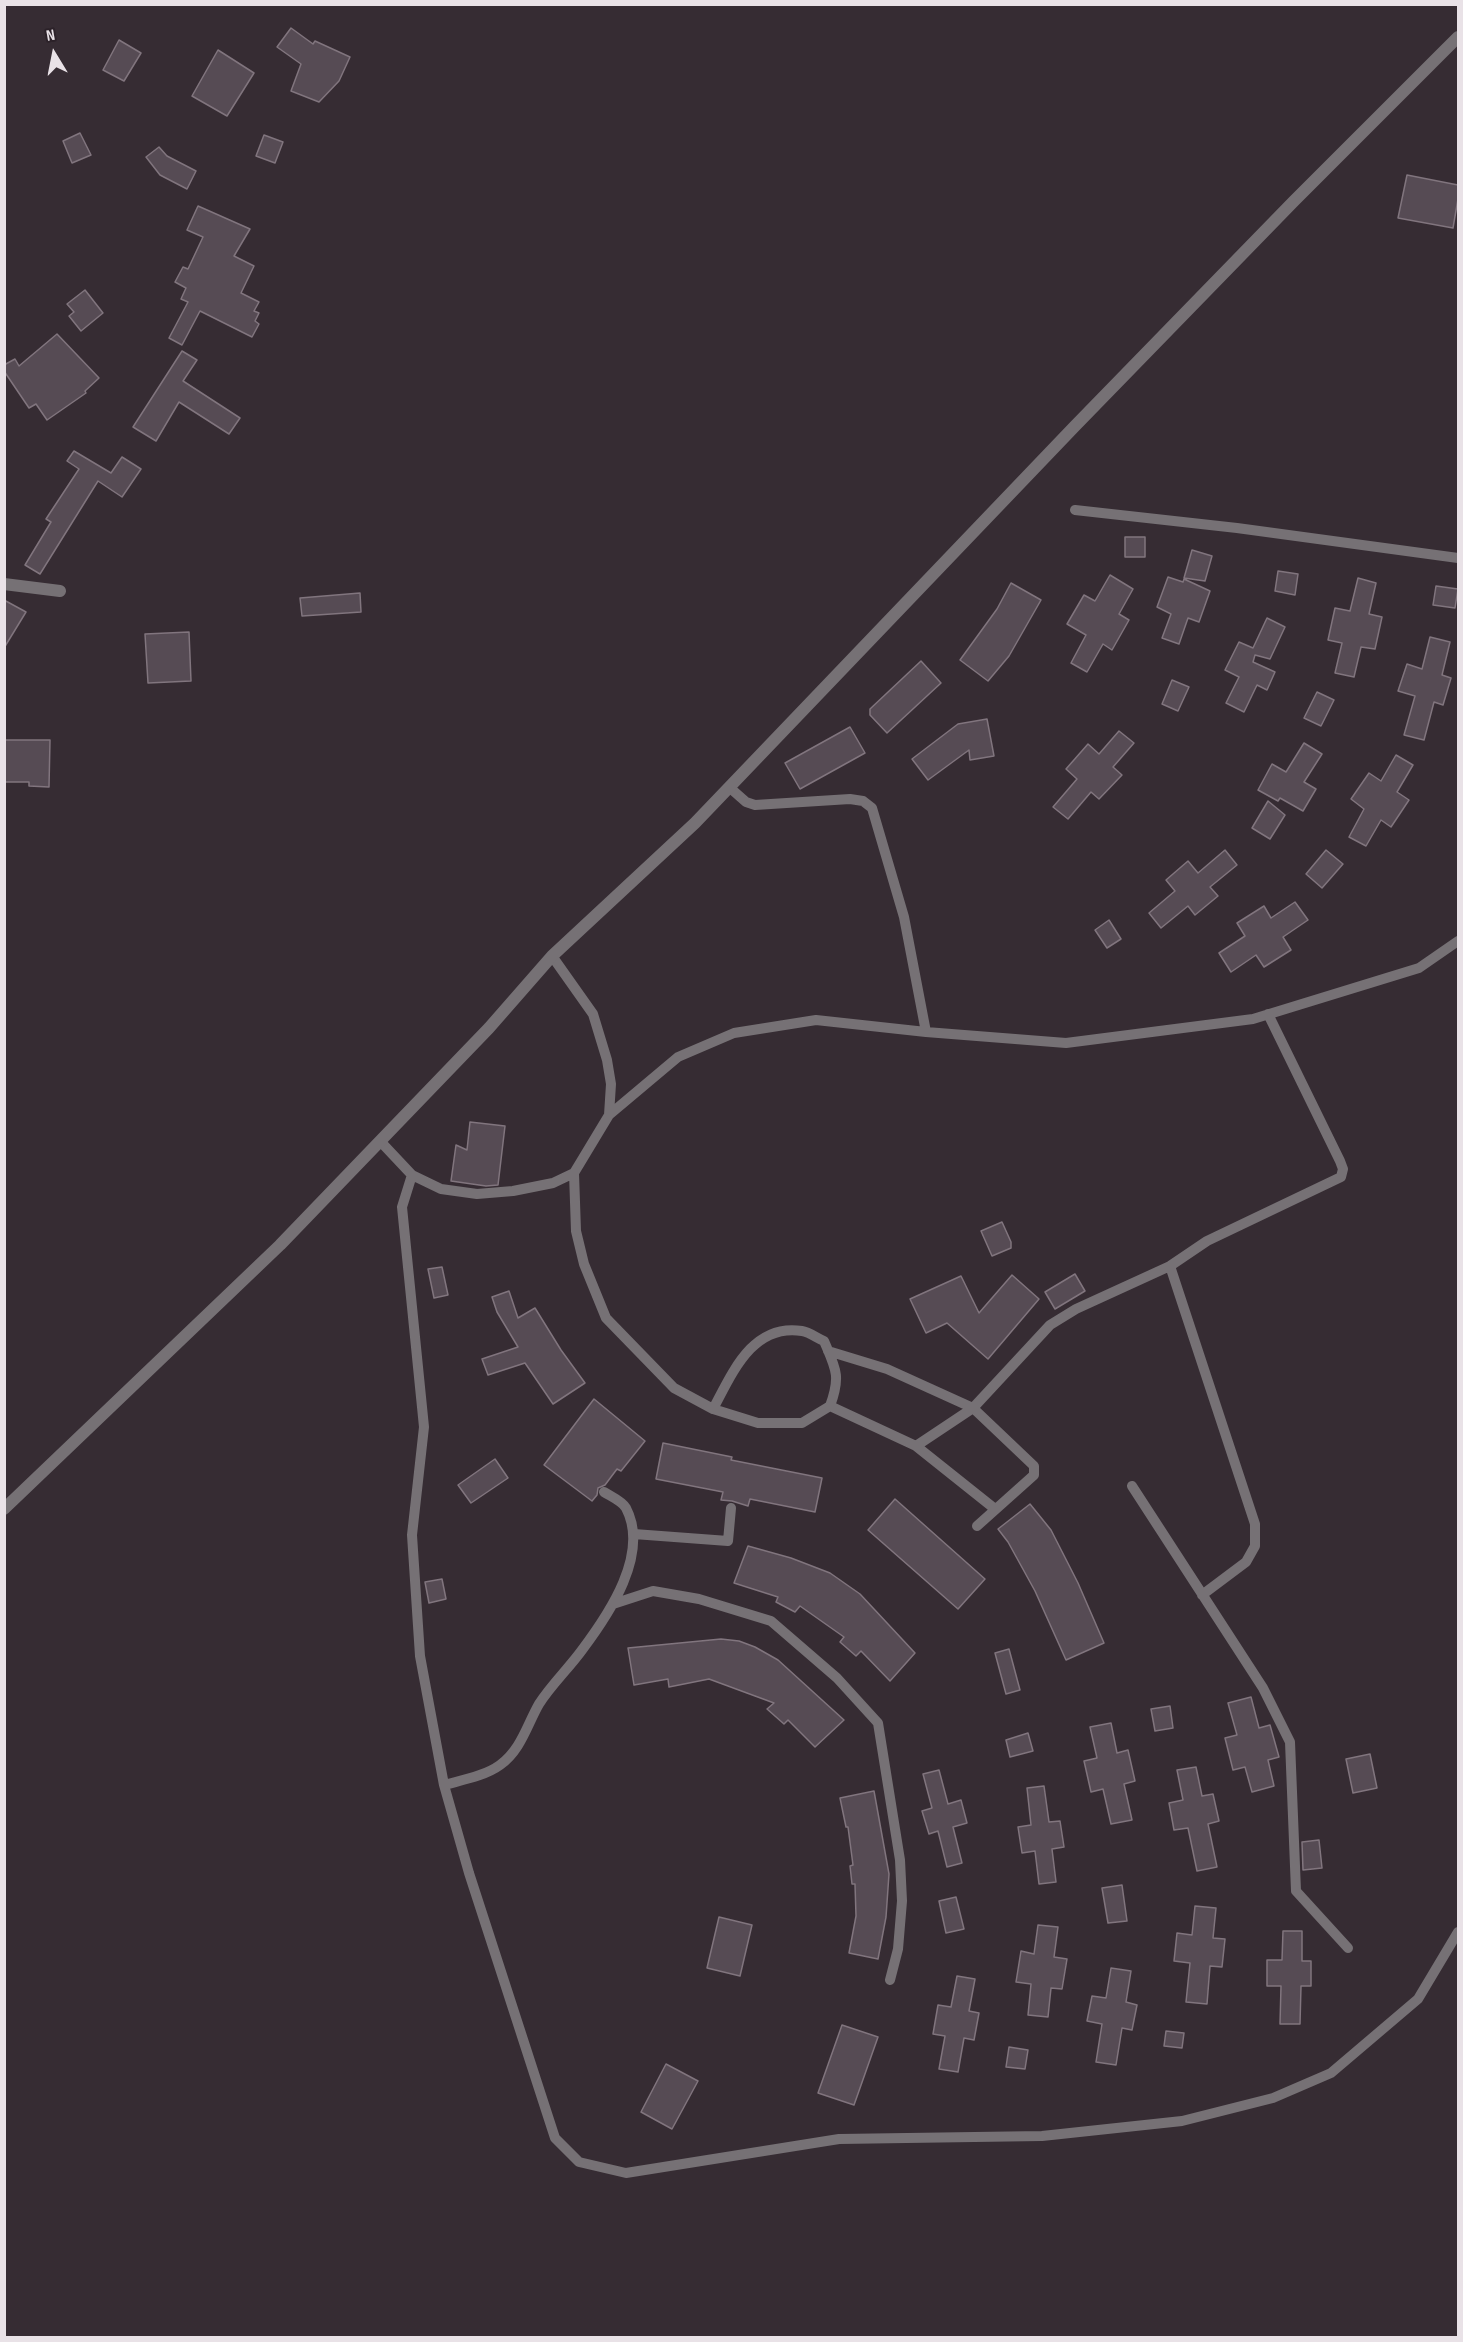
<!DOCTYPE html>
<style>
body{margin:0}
#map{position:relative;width:1463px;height:2342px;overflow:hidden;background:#362c33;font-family:"Sofia Sans Condensed",sans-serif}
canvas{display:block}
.frame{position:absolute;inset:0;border:6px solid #e9e2e7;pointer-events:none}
.north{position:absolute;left:24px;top:24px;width:60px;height:60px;-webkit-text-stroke:4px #2c2229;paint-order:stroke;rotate:350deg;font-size:16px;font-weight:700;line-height:24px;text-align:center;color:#e9e2e7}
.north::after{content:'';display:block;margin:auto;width:21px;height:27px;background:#e9e2e7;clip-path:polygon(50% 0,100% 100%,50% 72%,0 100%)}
</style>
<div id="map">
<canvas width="1463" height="2342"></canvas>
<div class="frame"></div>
<div class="north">N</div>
</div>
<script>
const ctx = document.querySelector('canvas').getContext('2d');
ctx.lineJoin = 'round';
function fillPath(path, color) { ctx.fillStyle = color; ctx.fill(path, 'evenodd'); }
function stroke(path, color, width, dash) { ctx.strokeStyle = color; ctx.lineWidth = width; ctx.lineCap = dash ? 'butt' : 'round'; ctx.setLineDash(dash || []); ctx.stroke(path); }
const building = new Path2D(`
 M 291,28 L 313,44 L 315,41 L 350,57 L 339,81 L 319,102 L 291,91 L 301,64 L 277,47 Z
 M 119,40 L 141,53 L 124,81 L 103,70 Z
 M 218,50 L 254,73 L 227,116 L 192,96 Z
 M 80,133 L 91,155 L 72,163 L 63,141 Z
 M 264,135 L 283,142 L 275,163 L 256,156 Z
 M 159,147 L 167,156 L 196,171 L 187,189 L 160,175 L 146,157 Z
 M 1407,175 L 1458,185 L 1458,199 L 1453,228 L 1398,218 Z
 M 198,206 L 250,229 L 234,256 L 254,266 L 241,293 L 259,302 L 254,311 L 259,313 L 255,321 L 259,324 L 252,337 L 200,311 L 182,345 L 169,338 L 188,302 L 181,299 L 186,288 L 175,282 L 183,267 L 188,269 L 203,237 L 187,230 Z
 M 85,290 L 103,313 L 81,331 L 69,316 L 74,312 L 67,304 Z
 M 57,334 L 99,378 L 85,391 L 86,393 L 47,420 L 36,404 L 29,408 L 4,371 L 4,365 L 15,359 L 19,366 Z
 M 182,351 L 197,360 L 183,381 L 240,418 L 229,434 L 179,402 L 156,441 L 133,427 Z
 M 74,451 L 111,473 L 122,457 L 141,469 L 122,497 L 98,481 L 40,574 L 25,565 L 51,522 L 46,519 L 79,469 L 67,461 Z
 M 1125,537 L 1145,537 L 1145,557 L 1125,557 Z
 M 1192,550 L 1212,556 L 1205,581 L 1184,578 Z
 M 1278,571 L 1298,574 L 1295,595 L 1275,591 Z
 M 1110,575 L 1133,589 L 1119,614 L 1129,620 L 1112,650 L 1103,644 L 1087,672 L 1071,663 L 1086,635 L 1067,624 L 1084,595 L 1095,601 Z
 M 1168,577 L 1183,582 L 1184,579 L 1210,591 L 1199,622 L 1188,618 L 1179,644 L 1162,638 L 1171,614 L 1157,607 Z
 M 1358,578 L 1376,583 L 1369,614 L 1382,617 L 1375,649 L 1361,647 L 1354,677 L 1335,673 L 1342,643 L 1328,640 L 1335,608 L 1350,611 Z
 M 1011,583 L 1041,600 L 1009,656 L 988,681 L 960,660 L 997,609 Z
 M 1436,586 L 1458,589 L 1455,608 L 1433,605 Z
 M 360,593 L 361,612 L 302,616 L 300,598 Z
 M 4,600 L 26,612 L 4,648 Z
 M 1267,618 L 1285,627 L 1270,659 L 1255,655 L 1253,662 L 1275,672 L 1267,690 L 1257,685 L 1244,712 L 1226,703 L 1239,677 L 1225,670 L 1239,642 L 1253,648 Z
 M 189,632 L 191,681 L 148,683 L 145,634 Z
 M 1430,637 L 1450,642 L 1442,675 L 1451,678 L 1443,705 L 1434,702 L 1424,740 L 1404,735 L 1415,696 L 1398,691 L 1407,664 L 1422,669 Z
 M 921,661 L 941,683 L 887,733 L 870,715 L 870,709 Z
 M 1172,680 L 1189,687 L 1178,711 L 1162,704 Z
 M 1317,692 L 1334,700 L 1321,726 L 1304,718 Z
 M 987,719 L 994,756 L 970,760 L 969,750 L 928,780 L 912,759 L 958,724 Z
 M 850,727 L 865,753 L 800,789 L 785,763 Z
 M 1119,731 L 1134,743 L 1113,767 L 1122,775 L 1099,799 L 1091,792 L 1068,819 L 1053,807 L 1077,779 L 1066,769 L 1088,744 L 1099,754 Z
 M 4,740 L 50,740 L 49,787 L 29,786 L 29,782 L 4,782 Z
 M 1304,743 L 1322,754 L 1304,782 L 1316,789 L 1303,811 L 1280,798 L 1278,801 L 1258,790 L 1272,764 L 1286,772 Z
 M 1396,755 L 1413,765 L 1397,792 L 1409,800 L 1391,827 L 1381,820 L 1366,846 L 1349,837 L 1364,809 L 1351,799 L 1369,773 L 1381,781 Z
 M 1268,801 L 1285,815 L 1270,839 L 1252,828 Z
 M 1225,850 L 1237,865 L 1210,887 L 1218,896 L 1195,915 L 1188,906 L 1161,928 L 1149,913 L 1175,891 L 1166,880 L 1188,861 L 1198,873 Z
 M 1326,850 L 1343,864 L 1322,888 L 1306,874 Z
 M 1295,902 L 1308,920 L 1283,937 L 1291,950 L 1264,967 L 1256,955 L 1231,972 L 1219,953 L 1245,936 L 1237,923 L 1264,906 L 1271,918 Z
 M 1109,920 L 1121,939 L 1107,948 L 1095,930 Z
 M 470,1122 L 505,1126 L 498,1185 L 486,1186 L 451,1181 L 456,1145 L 467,1150 Z
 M 1002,1222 L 1011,1242 L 1011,1248 L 992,1256 L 981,1231 Z
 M 442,1267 L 448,1295 L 434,1298 L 428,1269 Z
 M 1075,1274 L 1085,1291 L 1055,1309 L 1045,1292 Z
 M 1012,1275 L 1039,1299 L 988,1359 L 947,1323 L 926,1333 L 910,1299 L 961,1276 L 979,1313 Z
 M 509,1291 L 518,1318 L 535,1308 L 561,1350 L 585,1383 L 553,1404 L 525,1363 L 488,1375 L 482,1359 L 518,1347 L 497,1312 L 492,1297 Z
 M 594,1399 L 645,1441 L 621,1471 L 617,1469 L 605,1485 L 598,1488 L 597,1495 L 592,1501 L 544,1465 Z
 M 663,1443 L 732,1457 L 731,1460 L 822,1478 L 815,1512 L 750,1499 L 748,1506 L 732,1501 L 721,1500 L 723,1492 L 656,1479 Z
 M 495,1459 L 508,1478 L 471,1503 L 458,1485 Z
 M 895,1499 L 985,1579 L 958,1609 L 868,1530 Z
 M 1030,1504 L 1051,1530 L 1078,1583 L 1104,1643 L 1066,1660 L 1035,1591 L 1008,1542 L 998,1529 Z
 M 748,1546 L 791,1558 L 830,1573 L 860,1594 L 915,1653 L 890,1681 L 861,1651 L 856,1656 L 840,1642 L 844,1637 L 800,1606 L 795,1612 L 776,1602 L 778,1597 L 734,1583 Z
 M 442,1579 L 446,1599 L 429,1603 L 425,1582 Z
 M 721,1639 L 739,1641 L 755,1647 L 778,1660 L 844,1720 L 815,1747 L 788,1720 L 784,1724 L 767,1709 L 774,1703 L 709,1679 L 669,1687 L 668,1679 L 634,1685 L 628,1648 Z
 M 1009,1649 L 1020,1690 L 1006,1694 L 995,1653 Z
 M 1251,1697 L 1259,1728 L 1270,1725 L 1279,1757 L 1268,1760 L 1274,1786 L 1252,1792 L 1245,1767 L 1233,1770 L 1225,1738 L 1237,1735 L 1228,1703 Z
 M 1170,1706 L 1173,1728 L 1155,1731 L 1151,1709 Z
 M 1111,1723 L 1117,1753 L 1128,1750 L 1135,1781 L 1124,1784 L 1132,1820 L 1111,1824 L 1103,1789 L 1091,1792 L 1084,1761 L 1097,1758 L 1090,1727 Z
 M 1028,1733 L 1033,1751 L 1010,1757 L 1006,1740 Z
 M 1370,1754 L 1377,1788 L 1353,1793 L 1346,1759 Z
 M 1196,1767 L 1202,1796 L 1213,1794 L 1219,1821 L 1208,1824 L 1217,1867 L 1197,1871 L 1188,1828 L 1174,1830 L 1169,1803 L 1183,1800 L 1177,1770 Z
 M 939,1770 L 948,1804 L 961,1800 L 967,1823 L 953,1827 L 962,1863 L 947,1867 L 938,1831 L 929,1834 L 922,1811 L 932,1808 L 923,1774 Z
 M 1044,1786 L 1049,1822 L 1060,1821 L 1064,1847 L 1052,1849 L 1056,1882 L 1039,1884 L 1035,1851 L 1022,1853 L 1018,1827 L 1031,1825 L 1027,1788 Z
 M 874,1791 L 889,1874 L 886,1917 L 878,1959 L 849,1953 L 856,1916 L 855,1884 L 852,1884 L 850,1866 L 853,1865 L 848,1827 L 846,1827 L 840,1798 Z
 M 1319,1840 L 1322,1868 L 1303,1870 L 1302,1842 Z
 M 1122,1885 L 1127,1921 L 1108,1923 L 1102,1888 Z
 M 956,1897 L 964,1929 L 946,1933 L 939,1901 Z
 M 1195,1906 L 1216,1908 L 1213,1938 L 1225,1939 L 1222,1967 L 1210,1966 L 1207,2004 L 1186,2002 L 1190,1963 L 1174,1961 L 1177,1933 L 1192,1935 Z
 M 719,1917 L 752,1925 L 740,1976 L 707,1968 Z
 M 1038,1925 L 1058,1927 L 1054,1957 L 1067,1959 L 1062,1989 L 1051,1988 L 1048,2017 L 1028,2015 L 1031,1984 L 1016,1982 L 1021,1951 L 1034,1954 Z
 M 1283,1931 L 1302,1931 L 1302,1961 L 1311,1961 L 1311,1986 L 1301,1986 L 1300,2024 L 1280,2024 L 1281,1986 L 1267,1986 L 1267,1960 L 1282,1960 Z
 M 1111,1968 L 1131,1971 L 1126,2002 L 1137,2005 L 1132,2030 L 1122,2028 L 1116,2065 L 1096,2062 L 1102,2024 L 1087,2021 L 1092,1996 L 1106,1998 Z
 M 957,1976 L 975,1979 L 969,2011 L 979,2013 L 974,2040 L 964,2038 L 958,2072 L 939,2069 L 945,2036 L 933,2034 L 938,2005 L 951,2007 Z
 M 842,2025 L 878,2037 L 854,2105 L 818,2093 Z
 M 1166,2031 L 1184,2033 L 1182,2048 L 1164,2046 Z
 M 1009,2047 L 1028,2050 L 1025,2069 L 1006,2067 Z
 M 666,2064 L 698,2081 L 672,2129 L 641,2112 Z`);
fillPath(building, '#564b54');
stroke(building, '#81757e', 1.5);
stroke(new Path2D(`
 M 1075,510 L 1237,528 L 1458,558
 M 729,787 L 746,802 L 755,805 L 850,799 L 863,801 L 872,808 L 904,917 L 926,1032
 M 609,1115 L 678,1057 L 734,1033 L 816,1020 L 926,1032 L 1066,1043 L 1253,1019 L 1419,968 L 1458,941
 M 380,1141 L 412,1175 L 441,1189 L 477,1194 L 513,1191 L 553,1183 L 574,1173 L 609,1115 L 611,1084 L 607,1060 L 593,1014 L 552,956
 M 574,1173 L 576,1231 L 584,1264 L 606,1318 L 674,1388 L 713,1409 L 758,1423 L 802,1423 L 830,1406 C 841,1376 836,1369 824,1341 C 817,1338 809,1332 802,1331 C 752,1323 732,1374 713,1409
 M 412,1175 L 402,1207 L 424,1427 L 412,1535 L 420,1656 L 444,1785 C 462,1780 485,1776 500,1765 C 521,1750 527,1725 539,1704 C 551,1685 569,1668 582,1650 C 609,1614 650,1554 626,1508 C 622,1501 610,1496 604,1492
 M 1170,1266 L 1255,1524 L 1255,1546 L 1246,1562 L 1202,1595
 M 828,1351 L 887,1369 L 973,1408 L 1034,1466 L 1034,1475 L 977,1526
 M 830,1406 L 916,1446 L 995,1509
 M 916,1446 L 973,1408 L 1050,1325 L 1076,1309 L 1170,1266 L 1207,1241 L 1341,1177 L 1343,1169 L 1340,1161 L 1268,1014
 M 1132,1486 L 1263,1688 L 1290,1742 L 1296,1891 L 1348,1948
 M 634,1534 L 728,1541 L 731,1508
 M 613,1604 L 653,1591 L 699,1599 L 771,1621 L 837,1678 L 878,1723 L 900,1860 L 902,1901 L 898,1949 L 890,1980
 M 444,1785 L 469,1873 L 555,2138 L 579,2162 L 626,2173 L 839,2139 L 1042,2136 L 1182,2121 L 1273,2098 L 1331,2073 L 1418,1999 L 1458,1932`), '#767175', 10);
stroke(new Path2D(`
 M 4,584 L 60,591
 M 4,1509 L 280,1245 L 489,1028 L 552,956 L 695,823 L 1074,427 L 1294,201 L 1458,37`), '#767175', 12);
</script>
